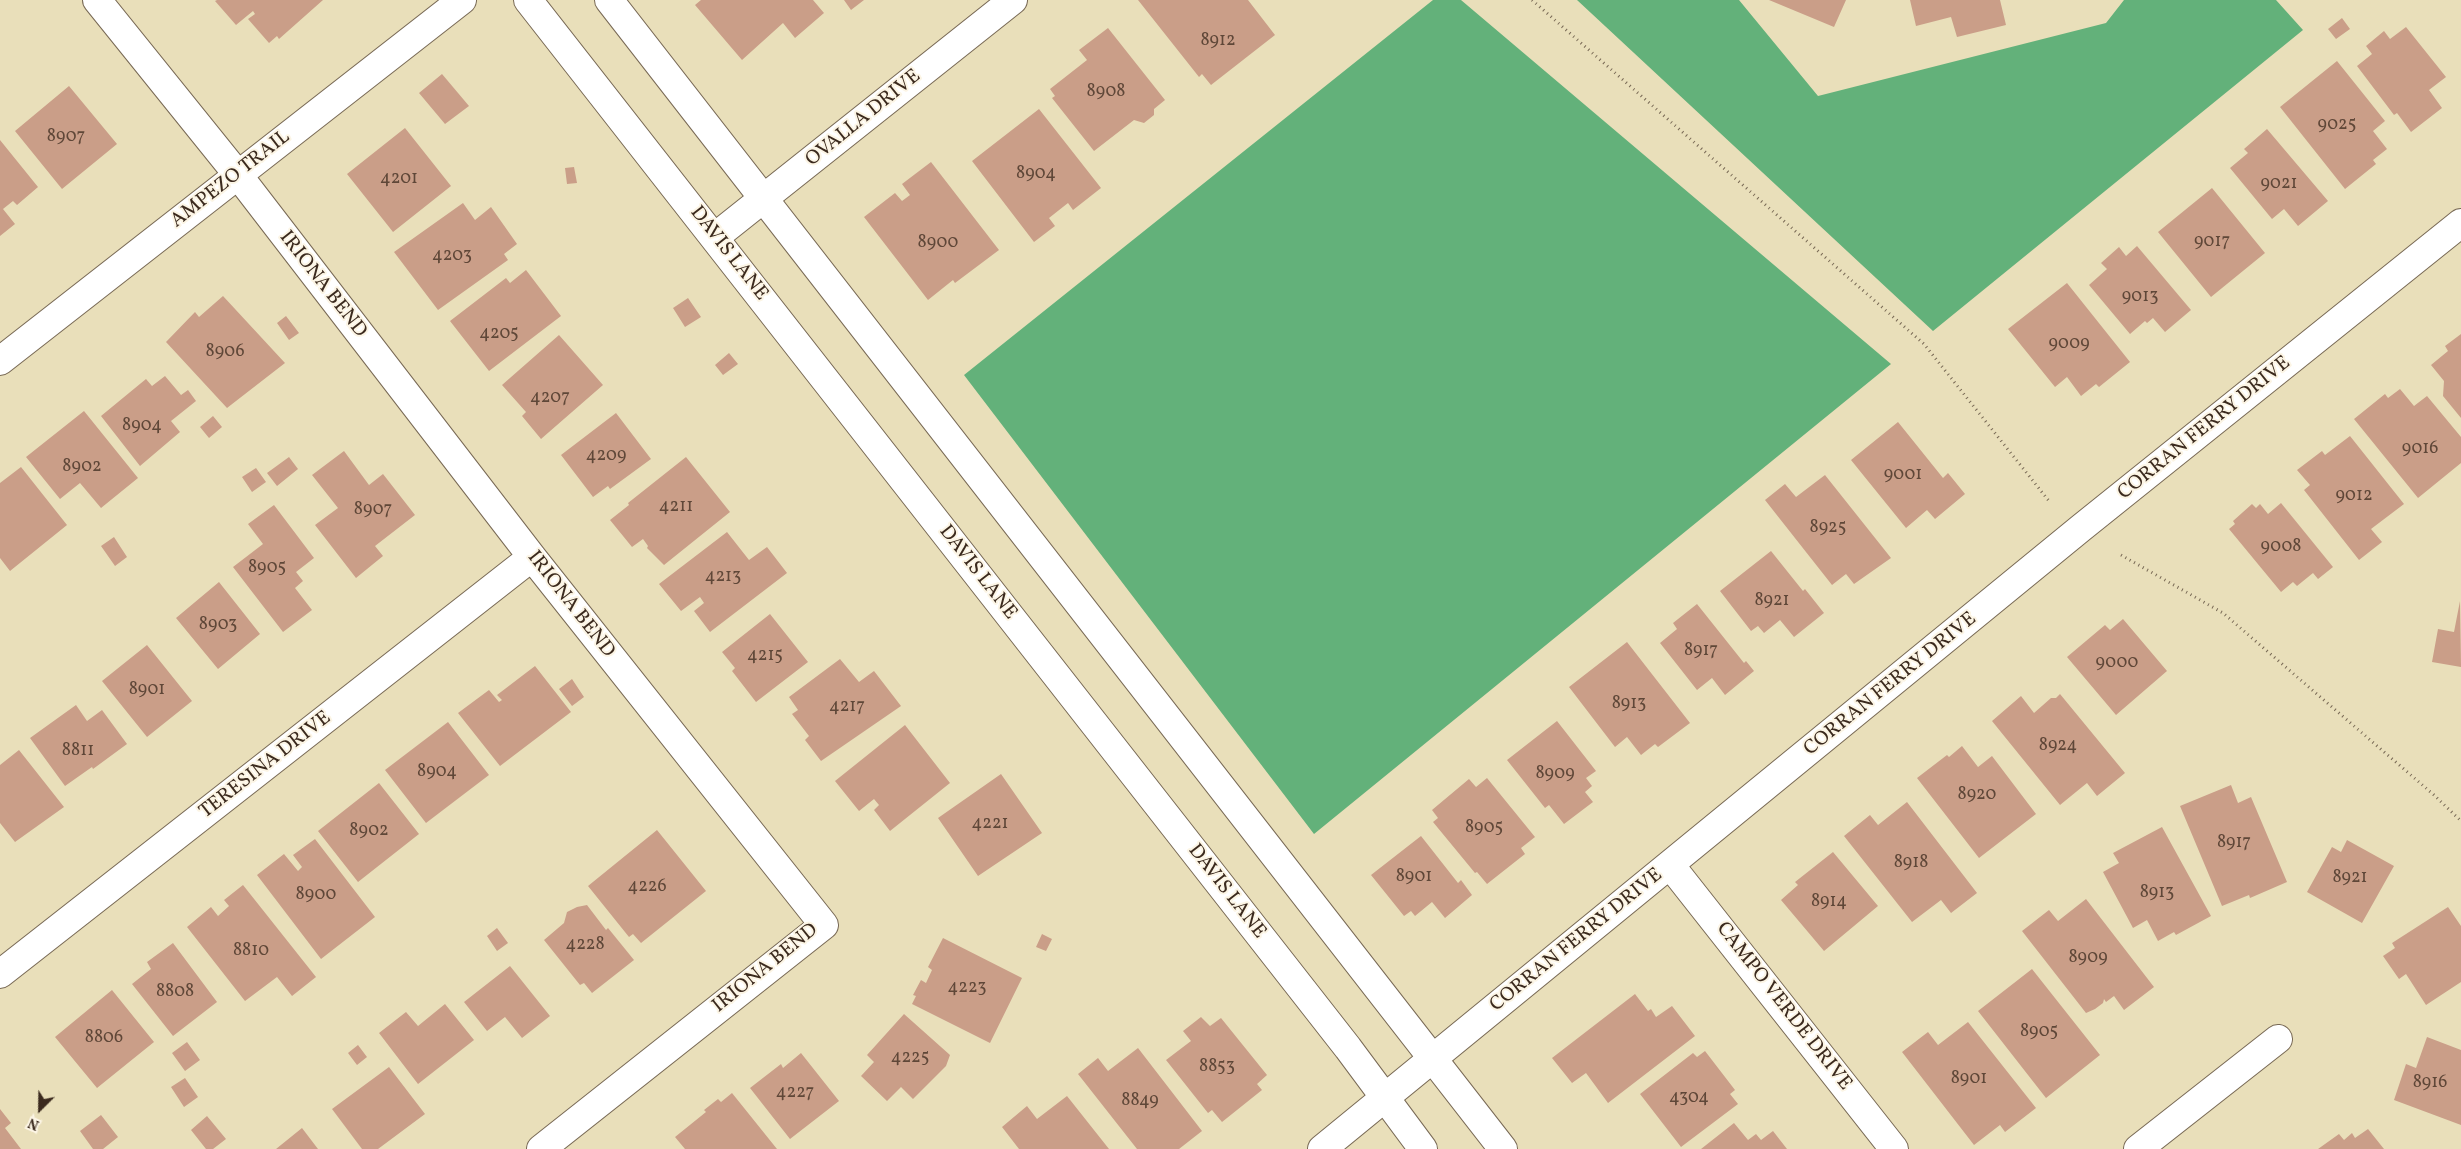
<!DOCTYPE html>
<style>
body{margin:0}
#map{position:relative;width:2461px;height:1149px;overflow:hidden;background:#e9dfba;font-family:Vollkorn,serif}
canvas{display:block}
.north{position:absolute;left:15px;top:1084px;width:50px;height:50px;-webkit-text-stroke:4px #fcf5e5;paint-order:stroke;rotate:203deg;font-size:14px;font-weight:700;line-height:20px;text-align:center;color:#3b2a1e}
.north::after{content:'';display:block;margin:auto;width:18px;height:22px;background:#3b2a1e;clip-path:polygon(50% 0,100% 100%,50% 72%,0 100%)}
</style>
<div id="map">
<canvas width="2461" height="1149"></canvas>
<div class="north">N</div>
</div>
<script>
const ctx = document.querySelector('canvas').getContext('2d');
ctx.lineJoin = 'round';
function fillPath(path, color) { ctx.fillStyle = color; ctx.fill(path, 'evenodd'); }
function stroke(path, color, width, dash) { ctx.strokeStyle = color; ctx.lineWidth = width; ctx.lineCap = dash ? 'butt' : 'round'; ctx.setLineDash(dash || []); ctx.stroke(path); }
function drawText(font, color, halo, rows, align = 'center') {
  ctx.font = font + ' Vollkorn,serif'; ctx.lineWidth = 4; ctx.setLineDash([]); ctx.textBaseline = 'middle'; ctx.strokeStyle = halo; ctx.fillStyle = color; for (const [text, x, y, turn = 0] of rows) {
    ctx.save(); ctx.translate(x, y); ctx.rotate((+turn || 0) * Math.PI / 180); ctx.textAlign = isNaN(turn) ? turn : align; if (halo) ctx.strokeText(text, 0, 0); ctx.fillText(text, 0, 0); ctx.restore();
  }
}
fillPath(new Path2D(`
 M 1433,0 L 1461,0 L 1891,364 L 1314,834 L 964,375 Z
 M 1577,0 L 1739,0 L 1818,96 L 2106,23 L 2124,0 L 2276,0 L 2303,30 L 1933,331 Z`), '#63b17a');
fillPath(new Path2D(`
 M 217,0 L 323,0 L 279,39 L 277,36 L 269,43 L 248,19 L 255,14 L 253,11 L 236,25 L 215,1 Z
 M 701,0 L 813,0 L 824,13 L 795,38 L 783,23 L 742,60 L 695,5 Z
 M 844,0 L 864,0 L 851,10 Z
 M 1138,0 L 1248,0 L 1275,35 L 1211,85 L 1202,74 L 1199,77 Z
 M 1769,0 L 1846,0 L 1834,27 Z
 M 1910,0 L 2000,0 L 2006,25 L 1957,37 L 1951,17 L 1916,26 Z
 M 2342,18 L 2350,29 L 2336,39 L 2328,29 Z
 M 2406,27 L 2446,77 L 2429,90 L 2442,108 L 2411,132 L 2397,113 L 2394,115 L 2357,66 L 2372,54 L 2366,46 L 2384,31 L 2390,39 Z
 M 1108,28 L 1165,100 L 1154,109 L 1154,115 L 1144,123 L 1134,120 L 1094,151 L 1052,98 L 1055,96 L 1050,89 L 1087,60 L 1079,50 Z
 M 2337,61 L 2385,121 L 2373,131 L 2387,149 L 2373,160 L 2376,164 L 2345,189 L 2280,107 Z
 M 442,74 L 469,106 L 445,124 L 419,93 Z
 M 69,86 L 117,144 L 62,189 L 15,131 Z
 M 1039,109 L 1101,188 L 1073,210 L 1068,203 L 1049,218 L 1055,226 L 1034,242 L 972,161 Z
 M 405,128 L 451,186 L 393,232 L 347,174 Z
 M 2267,129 L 2328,201 L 2298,226 L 2284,209 L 2272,219 L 2230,168 L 2248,153 L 2244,149 Z
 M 0,140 L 38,187 L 17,205 L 13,201 L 3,209 L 15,224 L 0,236 Z
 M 931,162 L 999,250 L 955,283 L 953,280 L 928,300 L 864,217 L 895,193 L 902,201 L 910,195 L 902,184 Z
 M 574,167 L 577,183 L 567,184 L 565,168 Z
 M 2212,188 L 2265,253 L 2211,297 L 2158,232 Z
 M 463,203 L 475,220 L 491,207 L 517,244 L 504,254 L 508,260 L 438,310 L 394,252 Z
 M 2137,246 L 2191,310 L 2165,332 L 2153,318 L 2147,323 L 2145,321 L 2130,334 L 2089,285 L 2107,269 L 2101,263 L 2119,247 L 2126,256 Z
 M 526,270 L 561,316 L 489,371 L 450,321 L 506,278 L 510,283 Z
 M 2067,283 L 2130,362 L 2099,387 L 2096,384 L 2081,396 L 2067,377 L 2055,387 L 2008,329 Z
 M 223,296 L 285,363 L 227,408 L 166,342 L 195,312 L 199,317 Z
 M 688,298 L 701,317 L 685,327 L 673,308 Z
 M 286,316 L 299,333 L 289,340 L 277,323 Z
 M 2461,334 L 2461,418 L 2443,396 L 2444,381 L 2431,365 L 2448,351 L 2445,346 Z
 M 559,335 L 603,385 L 541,439 L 522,416 L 526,412 L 502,385 Z
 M 729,353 L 738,364 L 723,375 L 715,365 Z
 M 165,376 L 181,395 L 188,390 L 196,401 L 171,421 L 180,432 L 140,466 L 101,416 L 146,379 L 152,386 Z
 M 2400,389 L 2414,406 L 2427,396 L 2461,437 L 2461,463 L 2418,498 L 2354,419 L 2385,394 L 2388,398 Z
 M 84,411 L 138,478 L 101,508 L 80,483 L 60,499 L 26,457 Z
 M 616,413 L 651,459 L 610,489 L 608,486 L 593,497 L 561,455 Z
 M 213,416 L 222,427 L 209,438 L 200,427 Z
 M 1898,422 L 1943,478 L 1948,473 L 1965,494 L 1935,519 L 1927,510 L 1906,528 L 1851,460 Z
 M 2350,436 L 2404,504 L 2371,529 L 2382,542 L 2359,560 L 2304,490 L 2310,485 L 2297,470 L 2322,451 L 2325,455 Z
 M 344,451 L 369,485 L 383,474 L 415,515 L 375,546 L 383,556 L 356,578 L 315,525 L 338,508 L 312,475 Z
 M 289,457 L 298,469 L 277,486 L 267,473 Z
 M 686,457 L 730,512 L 664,565 L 647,548 L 648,546 L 643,539 L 632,547 L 610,520 L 629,505 L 628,503 Z
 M 21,467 L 67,525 L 10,571 L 0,558 L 0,483 Z
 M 256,468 L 266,482 L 252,492 L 242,477 Z
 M 1825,475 L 1891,558 L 1854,584 L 1846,574 L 1832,585 L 1765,500 L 1785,484 L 1796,497 Z
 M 2281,503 L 2333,567 L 2318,579 L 2313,573 L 2297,586 L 2293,582 L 2281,592 L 2229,529 L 2235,524 L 2233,521 L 2252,504 L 2256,508 L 2260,504 L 2268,514 Z
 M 274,505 L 314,558 L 296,572 L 303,581 L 295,588 L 312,610 L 283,632 L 233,567 L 263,544 L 248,524 Z
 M 727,532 L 749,560 L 767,547 L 787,573 L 710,632 L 694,611 L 704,603 L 700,597 L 681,611 L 659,584 Z
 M 114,537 L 127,557 L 115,566 L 101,546 Z
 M 1771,551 L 1803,591 L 1805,589 L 1824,613 L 1794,637 L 1780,620 L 1764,633 L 1758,626 L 1751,631 L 1720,591 Z
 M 219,582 L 260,634 L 218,669 L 176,618 Z
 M 2460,601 L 2461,667 L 2432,662 L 2438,629 L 2454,632 Z
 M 1697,604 L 1744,663 L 1746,661 L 1754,671 L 1725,695 L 1712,678 L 1697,690 L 1660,643 L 1677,629 L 1673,623 Z
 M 770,614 L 808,662 L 756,702 L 732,671 L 735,668 L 722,652 Z
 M 2123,619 L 2167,671 L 2116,715 L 2067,657 L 2105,625 L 2110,630 Z
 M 1627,642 L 1690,723 L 1658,747 L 1655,744 L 1641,755 L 1627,737 L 1615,747 L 1569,687 Z
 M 147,645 L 192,701 L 147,737 L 102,681 Z
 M 840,659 L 859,682 L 874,671 L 901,706 L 821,761 L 805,740 L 809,736 L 792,714 L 798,710 L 789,697 Z
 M 535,666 L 571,712 L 500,766 L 458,713 L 489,690 L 499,702 L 502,700 L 497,695 Z
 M 572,679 L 584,697 L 572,706 L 559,689 Z
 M 2060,694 L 2125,773 L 2097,796 L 2087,783 L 2060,805 L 1992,721 L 2021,696 L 2034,713 L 2051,698 L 2056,698 Z
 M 76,705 L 87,721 L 102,710 L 127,744 L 93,769 L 92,767 L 65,786 L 30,738 Z
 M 1557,721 L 1596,771 L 1586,778 L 1592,786 L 1585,792 L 1593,802 L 1564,824 L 1549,805 L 1545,808 L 1507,760 Z
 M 448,722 L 489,775 L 426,823 L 385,770 Z
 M 905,725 L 950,783 L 890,831 L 874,810 L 879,805 L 874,799 L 859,811 L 835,781 Z
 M 1962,746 L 1978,767 L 1992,756 L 2036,814 L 1979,858 L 1917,778 L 1947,755 L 1949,757 Z
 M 19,750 L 64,807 L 15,842 L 0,823 L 0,765 Z
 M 1001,774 L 1042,833 L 978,876 L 938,818 Z
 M 1487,778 L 1535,837 L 1521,848 L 1525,854 L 1487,884 L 1477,872 L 1475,873 L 1433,822 L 1438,818 L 1432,810 L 1469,779 L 1476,787 Z
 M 379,783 L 419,834 L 358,882 L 318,831 Z
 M 2231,785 L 2238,803 L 2251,797 L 2287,882 L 2250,898 L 2249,895 L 2222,906 L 2180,806 Z
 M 1907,802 L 1977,893 L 1951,913 L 1941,900 L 1912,922 L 1844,836 L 1870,815 L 1878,825 Z
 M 2162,827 L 2211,916 L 2176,935 L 2174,932 L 2158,941 L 2147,920 L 2133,928 L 2103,872 L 2119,863 L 2113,853 Z
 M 657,830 L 706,891 L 641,943 L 633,934 L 629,937 L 588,886 Z
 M 1421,836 L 1458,883 L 1461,880 L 1472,895 L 1445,918 L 1432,902 L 1415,916 L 1411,911 L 1404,916 L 1371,875 Z
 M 315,839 L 375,917 L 321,959 L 257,875 L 284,854 L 298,871 L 302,867 L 293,855 Z
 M 2347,840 L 2394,866 L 2362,923 L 2307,892 L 2332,847 L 2341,852 Z
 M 1833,852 L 1878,906 L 1824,951 L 1781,900 L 1798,885 L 1795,882 Z
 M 243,885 L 316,977 L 292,996 L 277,977 L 245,1001 L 187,927 L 211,907 L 218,916 L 229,906 L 224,900 Z
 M 2086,899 L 2154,987 L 2124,1010 L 2114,996 L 2106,1002 L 2104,999 L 2103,1003 L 2095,1009 L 2086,1013 L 2022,931 L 2049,910 L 2058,921 Z
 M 587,905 L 606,930 L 608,928 L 634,960 L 592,993 L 584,983 L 580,985 L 544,940 L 564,923 L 567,912 L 577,907 Z
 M 2448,907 L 2461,926 L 2461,982 L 2426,1005 L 2406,974 L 2399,979 L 2383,956 L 2395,948 L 2392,943 Z
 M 497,928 L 508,943 L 497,951 L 487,936 Z
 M 1042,934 L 1052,939 L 1046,951 L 1036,947 Z
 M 943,938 L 1022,978 L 990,1043 L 912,1004 L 916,996 L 913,995 L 921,980 L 926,983 L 932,970 L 928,967 Z
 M 173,943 L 217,1002 L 173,1036 L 132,984 L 151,969 L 147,962 Z
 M 510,966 L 550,1016 L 522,1038 L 505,1017 L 487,1031 L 464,1002 Z
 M 2032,969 L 2100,1055 L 2046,1098 L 1978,1011 Z
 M 112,990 L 154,1042 L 97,1088 L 55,1037 Z
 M 1635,994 L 1648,1011 L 1651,1009 L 1656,1017 L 1672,1006 L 1695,1036 L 1608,1103 L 1586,1073 L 1572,1083 L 1552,1058 Z
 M 445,1004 L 474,1040 L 418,1084 L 379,1033 L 406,1012 L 418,1026 Z
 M 904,1014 L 950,1055 L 946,1066 L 913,1099 L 901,1087 L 887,1101 L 861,1076 L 874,1062 L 867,1055 Z
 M 1201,1017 L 1210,1026 L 1221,1018 L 1267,1075 L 1257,1084 L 1262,1090 L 1222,1122 L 1212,1110 L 1208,1113 L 1166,1060 L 1191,1041 L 1183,1031 Z
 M 1968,1022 L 2036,1108 L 2005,1132 L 2000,1125 L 1974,1145 L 1902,1052 L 1928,1032 L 1938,1045 Z
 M 2427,1037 L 2461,1050 L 2461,1125 L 2394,1100 L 2406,1064 L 2416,1068 Z
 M 187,1042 L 200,1060 L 185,1071 L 172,1053 Z
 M 358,1045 L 367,1057 L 357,1065 L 348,1053 Z
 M 1138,1048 L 1202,1131 L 1179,1149 L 1137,1149 L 1078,1074 L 1098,1058 L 1108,1071 Z
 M 1705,1051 L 1735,1090 L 1730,1094 L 1738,1104 L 1681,1147 L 1640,1094 L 1693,1053 L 1697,1057 Z
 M 801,1053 L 839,1101 L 790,1139 L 750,1088 L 781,1064 L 783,1068 Z
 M 389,1067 L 425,1114 L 378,1149 L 362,1149 L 332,1109 Z
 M 185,1078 L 198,1097 L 184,1107 L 171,1087 Z
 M 732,1093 L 777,1149 L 685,1149 L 675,1137 L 706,1112 L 704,1110 L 718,1099 L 721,1102 Z
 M 1067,1096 L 1109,1149 L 1019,1149 L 1002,1127 L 1027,1106 L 1037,1119 Z
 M 0,1109 L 11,1123 L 5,1128 L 21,1149 L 0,1149 Z
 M 101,1115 L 118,1137 L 103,1149 L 93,1149 L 80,1131 Z
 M 207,1116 L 226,1139 L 213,1149 L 206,1149 L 191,1130 Z
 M 1734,1123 L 1748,1140 L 1756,1134 L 1761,1140 L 1773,1131 L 1787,1149 L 1701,1149 Z
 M 302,1128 L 318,1149 L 276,1149 Z
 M 2368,1129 L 2384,1149 L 2318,1149 L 2339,1134 L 2344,1140 L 2352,1133 L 2355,1138 Z`), '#ca9e88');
const street = new Path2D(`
 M 97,0 L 238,175 L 532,557 L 824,925 L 541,1149
 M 715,237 L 1013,0
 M 0,361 L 462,0
 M 1671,866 L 1894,1149
 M 0,974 L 532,557
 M 1322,1149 L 2081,528 L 2461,223
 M 2138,1149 L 2278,1039`);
const secondary = new Path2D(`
 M 528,0 L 1348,1048 L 1423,1149
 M 609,0 L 1503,1149`);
stroke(street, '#786955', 30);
stroke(secondary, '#786955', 30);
stroke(new Path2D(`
 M 1532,0 L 1924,344 L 2049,501
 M 2121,555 L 2223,613 L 2434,795 L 2461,821`), '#786955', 3, [1, 4]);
stroke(street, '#fff', 28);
stroke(secondary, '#fff', 28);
drawText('18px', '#5f4738', null, [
 ["8912",1218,42],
 ["8908",1106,93],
 ["9025",2337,126],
 ["8907",66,138],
 ["8904",1036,175],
 ["4201",399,180],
 ["9021",2279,185],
 ["9017",2212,243],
 ["8900",938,244],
 ["4203",452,257],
 ["9013",2140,298],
 ["4205",499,335],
 ["9009",2069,345],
 ["8906",225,353],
 ["4207",550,399],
 ["8904",142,427],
 ["9016",2420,450],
 ["4209",606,457],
 ["8902",82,468],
 ["9001",1903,476],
 ["9012",2354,497],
 ["4211",676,508],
 ["8907",373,511],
 ["8925",1828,529],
 ["9008",2281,548],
 ["8905",267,569],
 ["4213",723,578],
 ["8921",1772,602],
 ["8903",218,626],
 ["8917",1701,652],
 ["4215",765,657],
 ["9000",2117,664],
 ["8901",147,691],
 ["8913",1629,705],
 ["4217",847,708],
 ["8924",2058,747],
 ["8811",78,752],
 ["8904",437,773],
 ["8909",1555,775],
 ["8920",1977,796],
 ["4221",990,825],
 ["8905",1484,829],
 ["8902",369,832],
 ["8917",2234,844],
 ["8918",1911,864],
 ["8901",1414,878],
 ["8921",2350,879],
 ["4226",647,888],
 ["8913",2157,894],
 ["8900",316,896],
 ["8914",1829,903],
 ["4228",585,946],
 ["8810",251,952],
 ["8909",2088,959],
 ["4223",967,989],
 ["8808",175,993],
 ["8905",2039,1033],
 ["8806",104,1039],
 ["4225",910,1059],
 ["8853",1217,1068],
 ["8901",1969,1080],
 ["8916",2430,1084],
 ["4227",795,1094],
 ["4304",1689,1099],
 ["8849",1140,1102]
]);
drawText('20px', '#3b2a1e', '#fcf5e5', [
 ["OVALLA DRIVE",864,119,-39],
 ["AMPEZO TRAIL",231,180,-38],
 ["DAVIS LANE",728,254,52],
 ["IRIONA BEND",322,285,52],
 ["CORRAN FERRY DRIVE",2205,429,-39],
 ["DAVIS LANE",977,573,52],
 ["IRIONA BEND",570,605,52],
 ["CORRAN FERRY DRIVE",1891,685,-39],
 ["TERESINA DRIVE",266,766,-38],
 ["DAVIS LANE",1226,892,52],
 ["CORRAN FERRY DRIVE",1577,941,-39],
 ["IRIONA BEND",766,969,-39],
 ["CAMPO VERDE DRIVE",1783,1007,52]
]);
</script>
